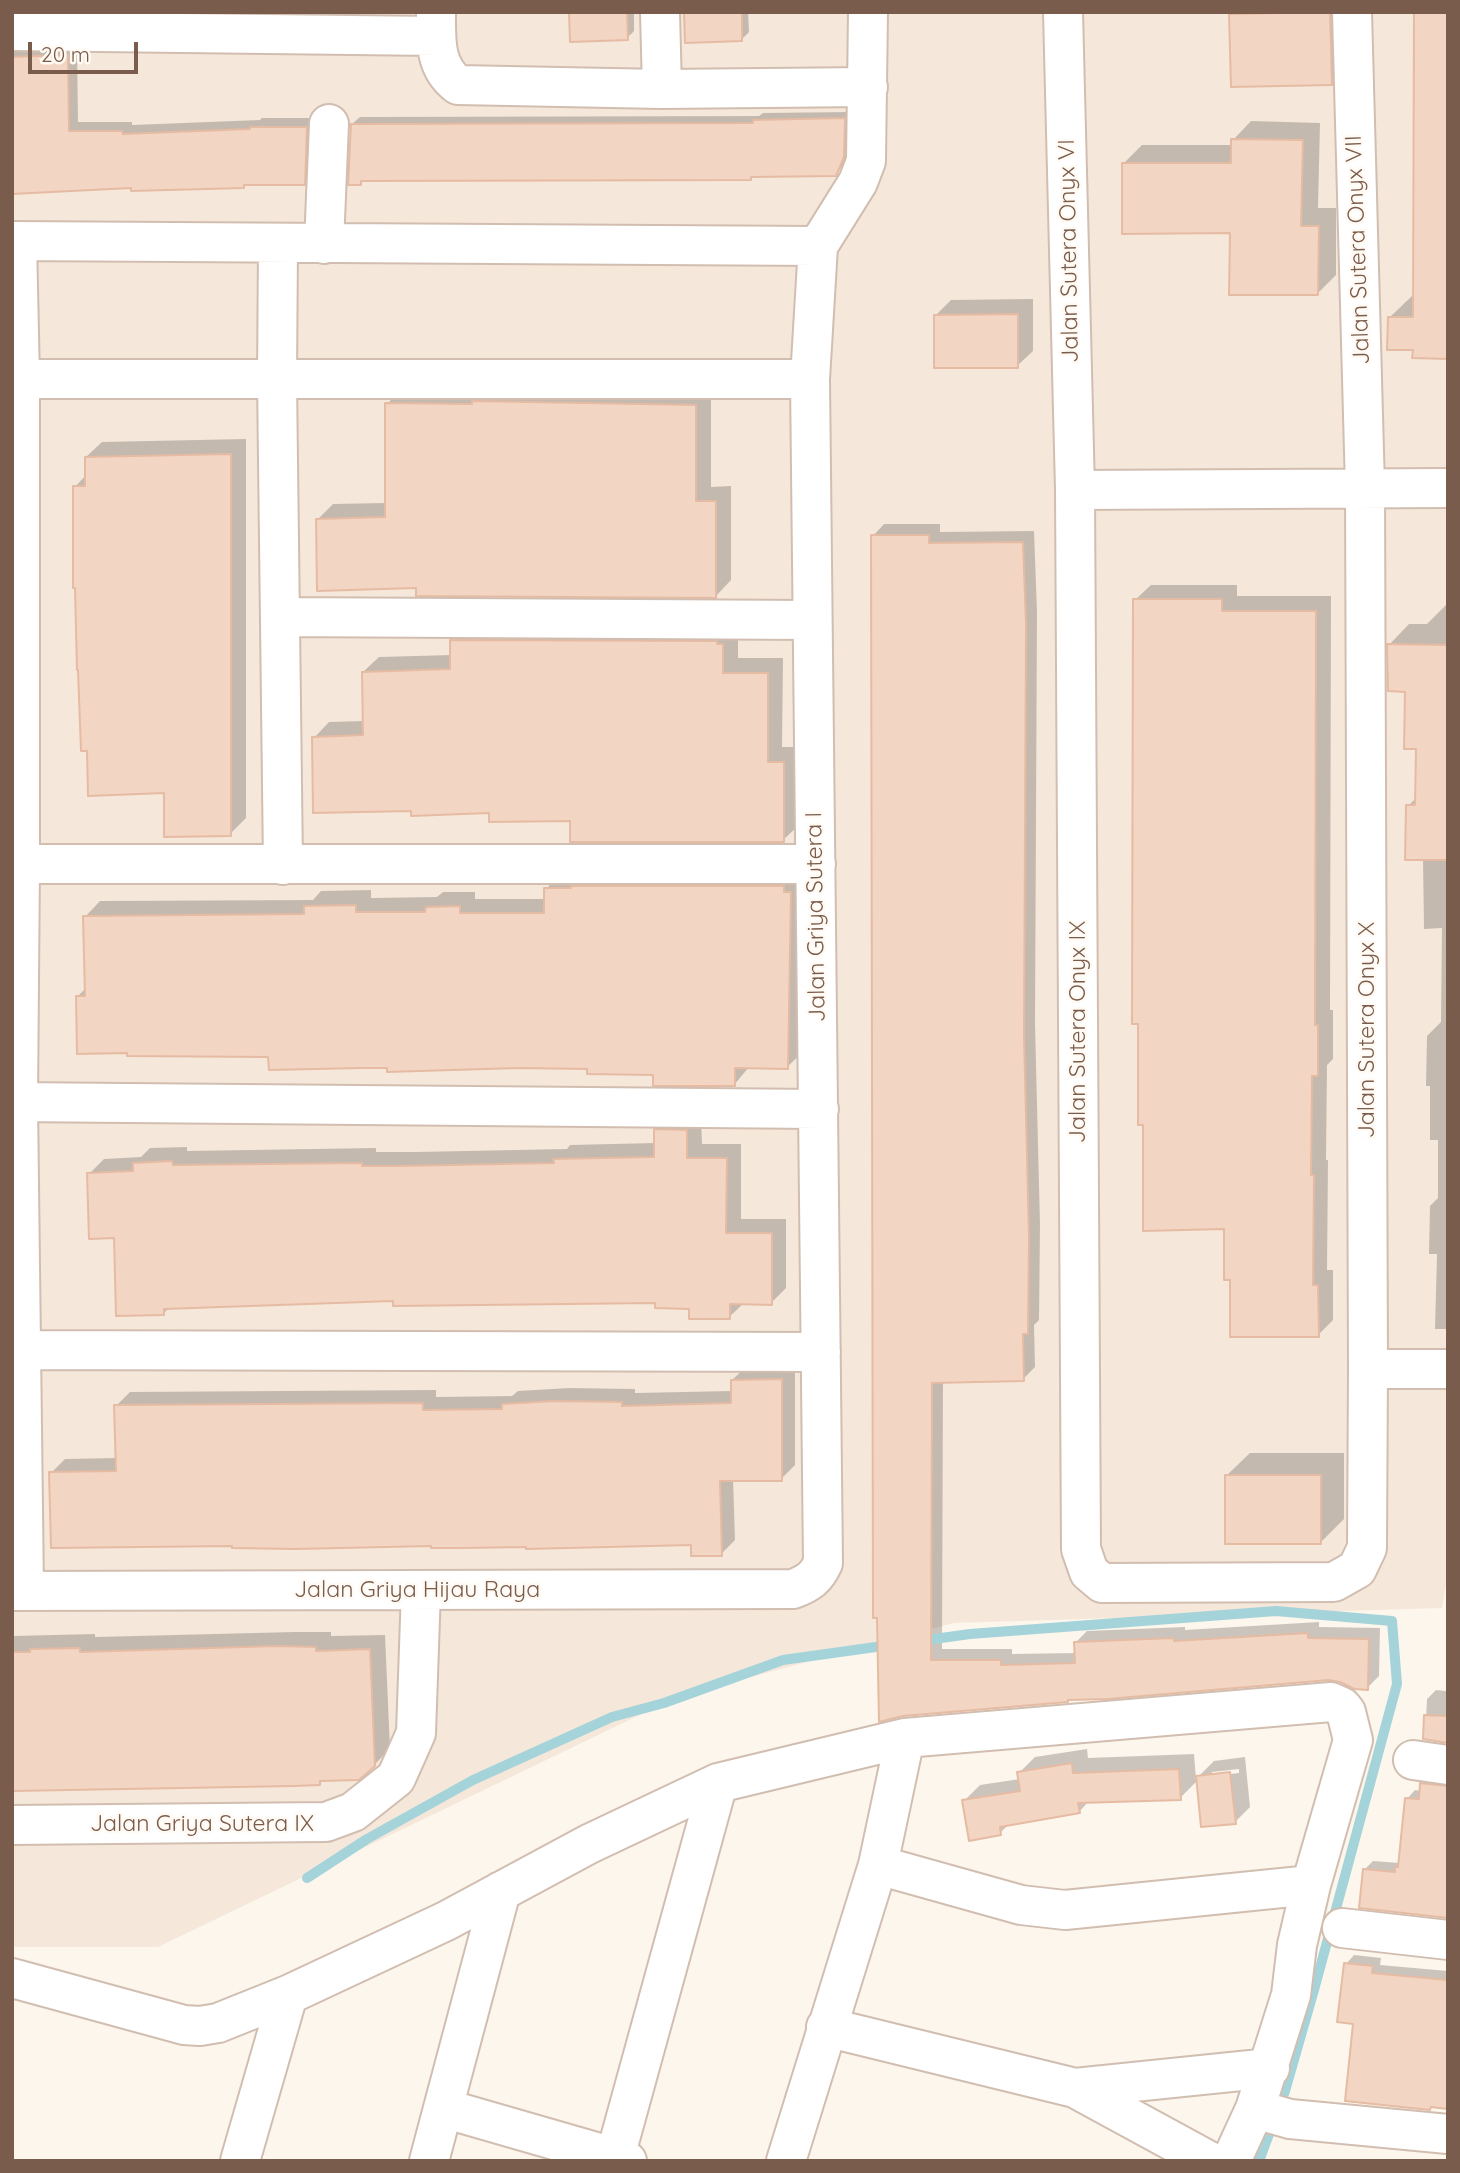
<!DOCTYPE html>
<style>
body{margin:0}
#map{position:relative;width:1460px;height:2173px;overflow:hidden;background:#fdf6ec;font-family:Quicksand,sans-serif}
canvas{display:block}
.frame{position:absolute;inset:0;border:14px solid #7a5c4d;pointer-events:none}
.scale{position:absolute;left:28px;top:42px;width:110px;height:32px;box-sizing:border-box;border:4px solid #7a5c4d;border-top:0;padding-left:9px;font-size:21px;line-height:24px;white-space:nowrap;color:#7a5c4d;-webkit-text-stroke:5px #fffaf3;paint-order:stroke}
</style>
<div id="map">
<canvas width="1460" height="2173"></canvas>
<div class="frame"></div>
<div class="scale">20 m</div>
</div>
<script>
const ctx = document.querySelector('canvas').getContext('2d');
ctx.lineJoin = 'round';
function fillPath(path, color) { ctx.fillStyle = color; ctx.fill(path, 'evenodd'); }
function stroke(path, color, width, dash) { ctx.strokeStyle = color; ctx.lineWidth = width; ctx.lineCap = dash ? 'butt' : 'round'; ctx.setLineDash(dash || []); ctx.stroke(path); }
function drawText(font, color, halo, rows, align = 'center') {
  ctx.font = font + ' Quicksand,sans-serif'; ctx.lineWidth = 5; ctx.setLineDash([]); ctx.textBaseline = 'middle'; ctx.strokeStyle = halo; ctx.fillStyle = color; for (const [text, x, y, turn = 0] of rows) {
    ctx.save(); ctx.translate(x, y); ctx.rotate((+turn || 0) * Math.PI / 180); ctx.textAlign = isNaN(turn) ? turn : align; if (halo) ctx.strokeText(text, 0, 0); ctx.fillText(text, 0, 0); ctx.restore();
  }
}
fillPath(new Path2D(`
 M 12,12 L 1448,12 L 1448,1573 L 1442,1608 L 954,1623 L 679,1696 L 158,1947 L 12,1947 Z`), '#f5e8da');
fillPath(new Path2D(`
 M 571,12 L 634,12 L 634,31 L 627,38 Z
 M 686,12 L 748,12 L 749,32 L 742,39 Z
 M 1234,12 L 1353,12 L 1355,60 L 1331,83 L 1231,15 Z
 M 12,41 L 77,44 L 78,122 L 132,122 L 132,125 L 260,120 L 262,118 L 316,118 L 314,173 L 304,183 L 247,183 L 244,187 L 132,186 L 12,192 Z
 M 851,112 L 851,148 L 843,166 L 835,174 L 753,176 L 750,179 L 363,180 L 360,183 L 352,124 L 360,117 L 759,116 L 763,113 Z
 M 1251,121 L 1320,123 L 1318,208 L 1336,208 L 1336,275 L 1317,294 L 1232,232 L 1124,163 L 1142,145 L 1233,145 L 1233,140 Z
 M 1412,296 L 1415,296 L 1415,348 L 1389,318 Z
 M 1033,299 L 1033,351 L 1017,366 L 935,316 L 951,300 Z
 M 403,388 L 711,390 L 711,487 L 731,486 L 731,580 L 716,596 L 418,586 L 318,519 L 333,504 L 386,503 L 387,404 Z
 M 246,439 L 246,818 L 230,834 L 165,792 L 75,487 L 87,474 L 86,457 L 102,442 Z
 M 884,524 L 940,524 L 940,532 L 1034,531 L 1037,612 L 1035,1024 L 1040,1225 L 1039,1320 L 1034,1325 L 1035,1367 L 1023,1379 L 943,1381 L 942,1649 L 1012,1649 L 1012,1654 L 1076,1653 L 1075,1643 L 1087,1631 L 1185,1627 L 1185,1630 L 1319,1622 L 1319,1627 L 1380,1628 L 1379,1676 L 1367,1688 L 1329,1678 L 1070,1698 L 903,1714 L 873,536 Z
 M 1151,585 L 1237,585 L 1237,596 L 1331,596 L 1330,1010 L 1333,1010 L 1333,1059 L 1327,1065 L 1326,1160 L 1328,1160 L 1327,1270 L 1333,1270 L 1333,1320 L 1318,1335 L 1231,1278 L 1226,1227 L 1144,1123 L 1135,600 Z
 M 1446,605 L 1448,606 L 1448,1329 L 1435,1329 L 1437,1254 L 1429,1254 L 1430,1206 L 1438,1198 L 1438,1140 L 1430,1140 L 1430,1086 L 1426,1086 L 1427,1036 L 1441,1022 L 1442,928 L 1424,929 L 1423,858 L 1408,806 L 1417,797 L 1418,747 L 1407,690 L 1389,645 L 1409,624 L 1427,624 Z
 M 468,625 L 738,629 L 738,658 L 783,658 L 782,747 L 799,747 L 799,825 L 783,840 L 491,811 L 413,809 L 314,738 L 329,722 L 364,721 L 363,672 L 379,657 L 452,655 L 452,641 Z
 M 798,871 L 803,1052 L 787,1067 L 749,1067 L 734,1085 L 589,1067 L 389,1066 L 270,1055 L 77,997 L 86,988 L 85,917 L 100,901 L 313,900 L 321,891 L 371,890 L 371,898 L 437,897 L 443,892 L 475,892 L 475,899 L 546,899 L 546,889 L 561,873 Z
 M 670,1115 L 701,1115 L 702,1144 L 741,1144 L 741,1219 L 786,1219 L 786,1288 L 771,1303 L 744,1303 L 729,1317 L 657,1301 L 395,1299 L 170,1307 L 164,1313 L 115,1236 L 89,1174 L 104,1159 L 141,1157 L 150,1148 L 187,1147 L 187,1151 L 376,1148 L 376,1152 L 415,1152 L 567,1149 L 570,1145 L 656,1143 L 655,1130 Z
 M 795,1366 L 795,1465 L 781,1479 L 733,1479 L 735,1540 L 721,1554 L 693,1544 L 528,1545 L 51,1473 L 65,1459 L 117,1458 L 116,1406 L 130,1392 L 436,1390 L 436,1397 L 512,1396 L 518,1391 L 569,1388 L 635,1389 L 635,1393 L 732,1391 L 732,1380 L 746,1367 Z
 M 1250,1453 L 1344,1453 L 1344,1519 L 1321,1542 L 1226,1476 Z
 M 294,1632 L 331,1632 L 331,1636 L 385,1635 L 390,1749 L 374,1765 L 323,1779 L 319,1783 L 12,1790 L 12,1636 L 95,1634 L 95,1637 Z
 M 1448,1673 L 1448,1741 L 1425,1738 L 1427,1699 L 1436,1690 L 1446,1691 Z
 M 1087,1749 L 1088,1758 L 1194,1754 L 1196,1779 L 1214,1761 L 1245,1757 L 1250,1807 L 1235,1822 L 1198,1780 L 1180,1798 L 1089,1801 L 1079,1812 L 1010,1823 L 1000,1833 L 964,1801 L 980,1785 L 1020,1779 L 1019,1773 L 1035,1757 ZM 1239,1769 L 1239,1773 L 1212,1776 L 1212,1772 Z
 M 1431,1775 L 1448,1778 L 1448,1916 L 1364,1870 L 1373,1861 L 1400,1863 L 1407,1799 L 1415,1790 L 1421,1791 L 1422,1784 Z
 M 1354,1955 L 1381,1958 L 1380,1965 L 1448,1971 L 1448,2107 L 1433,2106 L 1430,2109 L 1355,2022 L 1346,1964 Z`), '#0003');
stroke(new Path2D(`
 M 920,1641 L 970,1634 L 1276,1611 L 1392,1621 L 1397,1684 L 1314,1990 L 1285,2091 L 1259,2161
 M 307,1878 L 367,1839 L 473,1780 L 612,1717 L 664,1703 L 783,1660 L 890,1645`), '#a5d3da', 10);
const building = new Path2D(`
 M 569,12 L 627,12 L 628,40 L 570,42 Z
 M 684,12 L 742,12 L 742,41 L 685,43 Z
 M 1330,12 L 1332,85 L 1231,87 L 1229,14 Z
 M 1414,12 L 1448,12 L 1448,359 L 1412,358 L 1413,350 L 1387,350 L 1388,317 L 1413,317 Z
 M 68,55 L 69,131 L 122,131 L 123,134 L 250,129 L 250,127 L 307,127 L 305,185 L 244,185 L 244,188 L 131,191 L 131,188 L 12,194 L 12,57 Z
 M 845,118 L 844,157 L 836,176 L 751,177 L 751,180 L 361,181 L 361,185 L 348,185 L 351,124 L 753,123 L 753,120 Z
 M 1231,139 L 1303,140 L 1301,226 L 1319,226 L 1318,295 L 1229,295 L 1230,233 L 1122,234 L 1122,163 L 1231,163 Z
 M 1018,314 L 1018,368 L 934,368 L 934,315 Z
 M 472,401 L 696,405 L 696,501 L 716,501 L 716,598 L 416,596 L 416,588 L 317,591 L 316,519 L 385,517 L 385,403 L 472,404 Z
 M 231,454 L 231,836 L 164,837 L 164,793 L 88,796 L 87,751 L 81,751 L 78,670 L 77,670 L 75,588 L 73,588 L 73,486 L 85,486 L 85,457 Z
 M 871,535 L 929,535 L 929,543 L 1023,542 L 1026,625 L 1024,1036 L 1029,1237 L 1028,1334 L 1023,1334 L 1024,1381 L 932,1383 L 931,1660 L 1001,1660 L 1001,1665 L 1075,1663 L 1074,1642 L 1174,1638 L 1174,1641 L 1308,1633 L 1308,1638 L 1369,1639 L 1368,1690 L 1354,1689 L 1340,1682 L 1329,1680 L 1108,1699 L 1068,1700 L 1068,1702 L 903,1716 L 879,1722 L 877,1618 L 873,1618 Z
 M 1133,599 L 1222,599 L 1222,611 L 1316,611 L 1315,1025 L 1318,1025 L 1318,1076 L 1312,1076 L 1311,1175 L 1314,1175 L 1313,1285 L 1318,1285 L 1319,1337 L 1230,1337 L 1230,1280 L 1224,1280 L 1224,1229 L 1143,1231 L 1143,1125 L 1138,1125 L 1138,1024 L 1132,1024 Z
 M 450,640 L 717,641 L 717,644 L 723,644 L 723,673 L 768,673 L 768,762 L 784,762 L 784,842 L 570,842 L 570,821 L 489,822 L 489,813 L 411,816 L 411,811 L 313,813 L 312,737 L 363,735 L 362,672 L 450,669 Z
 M 1387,644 L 1448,645 L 1448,860 L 1405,860 L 1406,805 L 1415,805 L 1416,749 L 1404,749 L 1405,692 L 1388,691 Z
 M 571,886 L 784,886 L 784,892 L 791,892 L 788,1069 L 735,1068 L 735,1086 L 653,1086 L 653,1075 L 587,1074 L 587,1069 L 519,1068 L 387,1072 L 387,1068 L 362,1068 L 269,1070 L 268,1057 L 127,1056 L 127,1053 L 77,1054 L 76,996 L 85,996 L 83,916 L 304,914 L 304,906 L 356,905 L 356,912 L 425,912 L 426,907 L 460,906 L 460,913 L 544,913 L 544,888 L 571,888 Z
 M 654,1129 L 687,1130 L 687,1158 L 727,1158 L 726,1233 L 772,1233 L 772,1305 L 730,1304 L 730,1319 L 689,1319 L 689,1309 L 655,1308 L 655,1303 L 393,1306 L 393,1301 L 164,1309 L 164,1315 L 116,1316 L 114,1238 L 89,1239 L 87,1173 L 133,1171 L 133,1163 L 172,1161 L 173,1165 L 362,1163 L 362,1166 L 399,1166 L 554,1163 L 553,1159 L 654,1157 Z
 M 782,1379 L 782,1481 L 720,1481 L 722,1556 L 691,1556 L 691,1545 L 526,1549 L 526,1547 L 461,1548 L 431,1548 L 431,1546 L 296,1549 L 232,1548 L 232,1546 L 51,1548 L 49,1472 L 116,1471 L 114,1405 L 423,1403 L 423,1410 L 502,1409 L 502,1404 L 554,1401 L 622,1402 L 622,1406 L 731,1403 L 731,1380 Z
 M 1225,1475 L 1321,1475 L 1321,1544 L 1225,1544 Z
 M 277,1646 L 316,1647 L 316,1651 L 370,1649 L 375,1766 L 359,1780 L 320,1781 L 320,1785 L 294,1786 L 13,1791 L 12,1652 L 30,1652 L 30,1649 L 80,1648 L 80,1652 Z
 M 1424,1715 L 1448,1716 L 1448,1743 L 1423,1739 Z
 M 1072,1763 L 1073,1773 L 1179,1769 L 1181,1800 L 1078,1803 L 1080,1813 L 1000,1827 L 1001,1835 L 969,1841 L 962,1800 L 1020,1791 L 1017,1772 Z
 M 1230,1772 L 1236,1824 L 1201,1827 L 1196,1776 Z
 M 1420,1783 L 1448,1786 L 1448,1918 L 1359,1908 L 1363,1869 L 1395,1872 L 1395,1867 L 1398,1867 L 1405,1798 L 1419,1799 Z
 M 1344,1963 L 1373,1966 L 1372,1973 L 1448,1980 L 1448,2109 L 1431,2107 L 1430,2110 L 1345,2101 L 1353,2024 L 1337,2022 Z`);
fillPath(building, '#f3d5c3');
stroke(building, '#e6bba3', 2);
const minor = new Path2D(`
 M 436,12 C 436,40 434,67 458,85 L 662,89 L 868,87
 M 660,12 L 662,89
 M 1063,12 L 1075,490 L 1081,1549 L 1089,1572 L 1102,1583 L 1334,1582 L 1357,1569 L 1367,1548 L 1368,1369 L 1365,488 L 1352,12
 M 12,31 L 436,36
 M 12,241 L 818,246
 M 17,241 L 20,379 L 20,864 L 18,1102 L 24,1590
 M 278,244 L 277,380 L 283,865
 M 324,244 L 329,124
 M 20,379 L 810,379
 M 1075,490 L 1448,488
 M 280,617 L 812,620
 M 12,864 L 816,864
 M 12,1102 L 819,1109
 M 12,1350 L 821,1352
 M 1368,1369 L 1448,1369
 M 12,1591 L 793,1589 C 809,1583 816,1578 823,1563 L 810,379 L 818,246 L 858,182 L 866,161 L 868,12
 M 1413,1760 L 1448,1765
 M 12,1825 L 326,1822 L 353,1812 L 396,1778 L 416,1733 L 421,1590
 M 878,1865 L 1021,1905 L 1065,1910 L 1311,1885
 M 1342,1928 L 1448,1940
 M 12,1978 L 184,2025 L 200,2026 L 218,2023 L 288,1995 L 446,1921 L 589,1844 L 718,1783 L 905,1738 L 1331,1702 L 1342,1707 L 1346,1712 L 1353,1740 L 1311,1885 L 1297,1945 L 1291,1995 L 1255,2109 L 1231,2161
 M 826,2027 L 1075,2088 L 1209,2161
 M 1075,2088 L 1270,2068
 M 443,2108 L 627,2161
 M 1255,2109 L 1290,2119 L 1448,2134
 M 615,2157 L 718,1783
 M 240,2161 L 288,1995
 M 429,2161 L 501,1891
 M 786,2161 L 878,1865 L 905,1738`);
stroke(minor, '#d1beb0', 42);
stroke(minor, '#fff', 38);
drawText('23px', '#7a5c4d', '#fffaf3', [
 ["Jalan Sutera Onyx VII",1358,250,-92],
 ["Jalan Sutera Onyx VI",1069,251,-91],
 ["Jalan Griya Sutera I",816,917,-91],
 ["Jalan Sutera Onyx X",1367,1030,-90],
 ["Jalan Sutera Onyx IX",1078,1032,-90],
 ["Jalan Griya Hijau Raya",417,1590],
 ["Jalan Griya Sutera IX",202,1824]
]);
</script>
